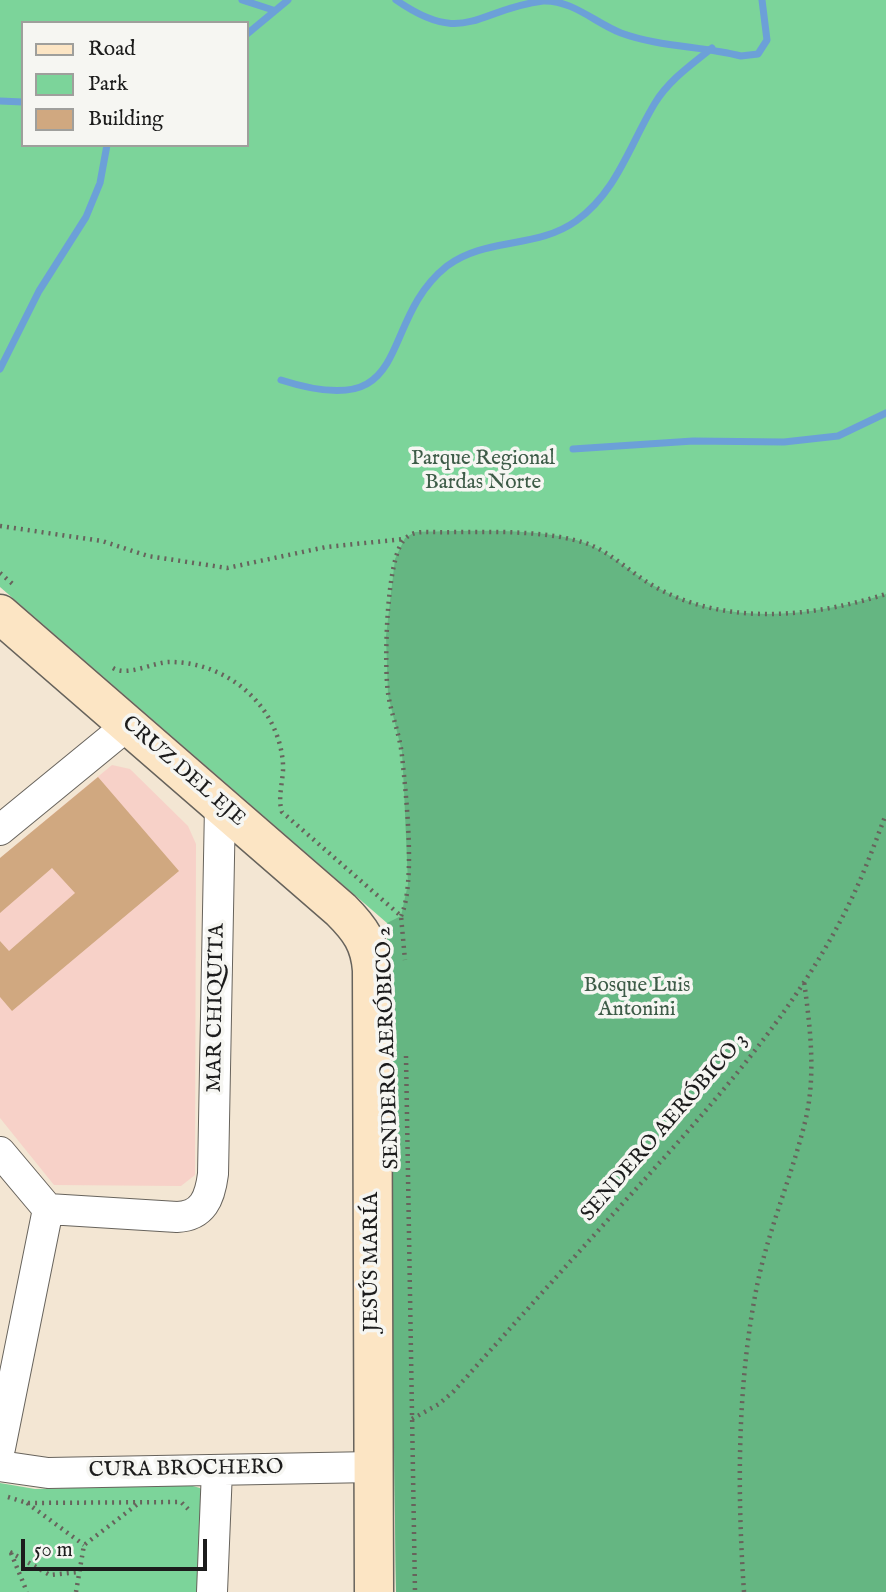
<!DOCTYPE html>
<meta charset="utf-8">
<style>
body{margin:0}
#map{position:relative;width:886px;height:1592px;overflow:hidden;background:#f3e6d3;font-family:"IM FELL English",serif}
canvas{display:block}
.legend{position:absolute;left:21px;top:21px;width:228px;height:126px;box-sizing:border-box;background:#f6f6f2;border:2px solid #9f9f9c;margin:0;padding:9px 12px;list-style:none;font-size:21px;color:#1c1c1c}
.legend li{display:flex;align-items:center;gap:14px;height:35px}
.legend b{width:35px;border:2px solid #9f9f9c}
.scale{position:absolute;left:21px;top:1539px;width:186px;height:32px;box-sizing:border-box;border:4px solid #1c1c1c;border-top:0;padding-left:9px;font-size:21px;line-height:24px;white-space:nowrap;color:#1c1c1c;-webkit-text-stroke:5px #f6f6f2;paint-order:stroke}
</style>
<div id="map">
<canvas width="886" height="1592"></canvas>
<ul class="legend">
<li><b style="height:9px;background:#fce5c4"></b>Road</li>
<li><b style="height:19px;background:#7cd49a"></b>Park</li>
<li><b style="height:19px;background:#d0a880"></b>Building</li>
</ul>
<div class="scale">50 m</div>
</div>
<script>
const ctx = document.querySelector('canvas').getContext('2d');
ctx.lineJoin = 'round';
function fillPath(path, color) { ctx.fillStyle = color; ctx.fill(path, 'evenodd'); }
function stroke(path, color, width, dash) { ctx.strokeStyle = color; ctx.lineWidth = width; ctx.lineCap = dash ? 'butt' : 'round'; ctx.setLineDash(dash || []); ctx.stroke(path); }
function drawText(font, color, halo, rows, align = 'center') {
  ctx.font = font + ' "IM FELL English",serif'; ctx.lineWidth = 7; ctx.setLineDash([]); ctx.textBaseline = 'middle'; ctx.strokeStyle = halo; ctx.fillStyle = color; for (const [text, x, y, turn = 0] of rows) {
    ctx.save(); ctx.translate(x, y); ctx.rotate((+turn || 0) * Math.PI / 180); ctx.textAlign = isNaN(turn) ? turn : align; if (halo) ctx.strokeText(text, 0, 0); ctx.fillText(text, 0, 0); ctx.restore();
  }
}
fillPath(new Path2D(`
 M 112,765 L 130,769 L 188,826 L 196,844 L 195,1175 L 181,1186 L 54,1185 L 0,1118 L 0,858 Z`), '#f7d1c8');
fillPath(new Path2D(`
 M 0,0 L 886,0 L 886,1592 L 396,1592 L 387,923 L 0,587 ZM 23,23 L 247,23 L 247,145 L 23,145 Z
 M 0,1483 L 35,1489 L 189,1485 L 200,1488 L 205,1493 L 203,1592 L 0,1592 Z`), '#7cd49a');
fillPath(new Path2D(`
 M 415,532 C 461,531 544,527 585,543 C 612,553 633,575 658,588 C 727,626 813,617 886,594 L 886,1592 L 396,1592 L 387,923 L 401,916 L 408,884 L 404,790 L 402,752 L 388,695 L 386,636 L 395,559 L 405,538 Z`), '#65b682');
stroke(new Path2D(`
 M 242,0 L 273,10
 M 396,0 C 465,48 477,9 543,1 C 573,0 595,23 621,33 C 659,47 702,46 741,56 L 758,54 L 767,40 L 762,0
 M 247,34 L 288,0
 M 0,101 L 23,102
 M 0,369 L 39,291 L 86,217 L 100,183 L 107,145
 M 281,380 C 418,424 375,323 447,266 C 485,237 537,249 576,221 C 617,192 630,144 655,103 C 669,80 691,65 712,48
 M 573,449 L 693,441 L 784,442 L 838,436 L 886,413`), '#6ca0d8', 7);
fillPath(new Path2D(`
 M 98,777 L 179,871 L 12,1011 L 0,997 L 0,941 L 9,951 L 75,893 L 52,868 L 0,913 L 0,858 Z`), '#d0a880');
const street = new Path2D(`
 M 0,830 L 128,725
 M 0,1152 L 48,1209 L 177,1217 C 203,1216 210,1198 213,1174 L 220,806
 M 0,1448 L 48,1209
 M 0,1466 L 48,1473 L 373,1467
 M 212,1592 L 217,1470`);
const secondary = new Path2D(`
 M 0,614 L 341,910 C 360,929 370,943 372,970 L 374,1592`);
stroke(street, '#67635c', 32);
stroke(secondary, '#67635c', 41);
stroke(new Path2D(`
 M 0,526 L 102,541 L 148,556 L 227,568 L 326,547 L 404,539
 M 0,573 L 15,586
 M 113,668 C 128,677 153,662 170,662 C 228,662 279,706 283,764 C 284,779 277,797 282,812 L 401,916 L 405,960
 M 401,916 C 416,884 406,794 402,756 C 400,735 391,714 388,693 C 384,666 386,559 404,540 C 411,532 419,532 428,532 C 478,533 533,528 582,542 C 610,550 632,575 659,589 C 729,626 813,617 886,594
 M 406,1056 L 415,1592
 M 412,1419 L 439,1404 L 454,1391 C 514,1324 574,1257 635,1190 C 720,1096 810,996 861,878 C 870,857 878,835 886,814
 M 8,1497 L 27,1503 L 181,1502 L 188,1509
 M 27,1503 L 84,1545
 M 10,1552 L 50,1575 L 79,1572
 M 11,1553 L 27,1592
 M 76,1592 L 84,1545 L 139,1503
 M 744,1592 C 737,1490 737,1381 758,1281 C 770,1225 793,1173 806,1118 C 816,1073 810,1026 804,981`), '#67635c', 4.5, [2, 5]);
stroke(street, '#fff', 30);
stroke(secondary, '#fce5c4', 38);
drawText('21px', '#3e5c48', '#f6f6f2', [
 ["Parque Regional",483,460],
 ["Bardas Norte",483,484],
 ["Bosque Luis",637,987],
 ["Antonini",637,1011]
]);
drawText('21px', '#1c1c1c', '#f6f6f2', [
 ["CRUZ DEL EJE",183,772,41],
 ["MAR CHIQUITA",217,1008,-89],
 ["SENDERO AERÓBICO 2",389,1048,-92],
 ["SENDERO AERÓBICO 3",665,1128,-49],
 ["JESÚS MARÍA",373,1262,-90],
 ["CURA BROCHERO",186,1470,-1]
]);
</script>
